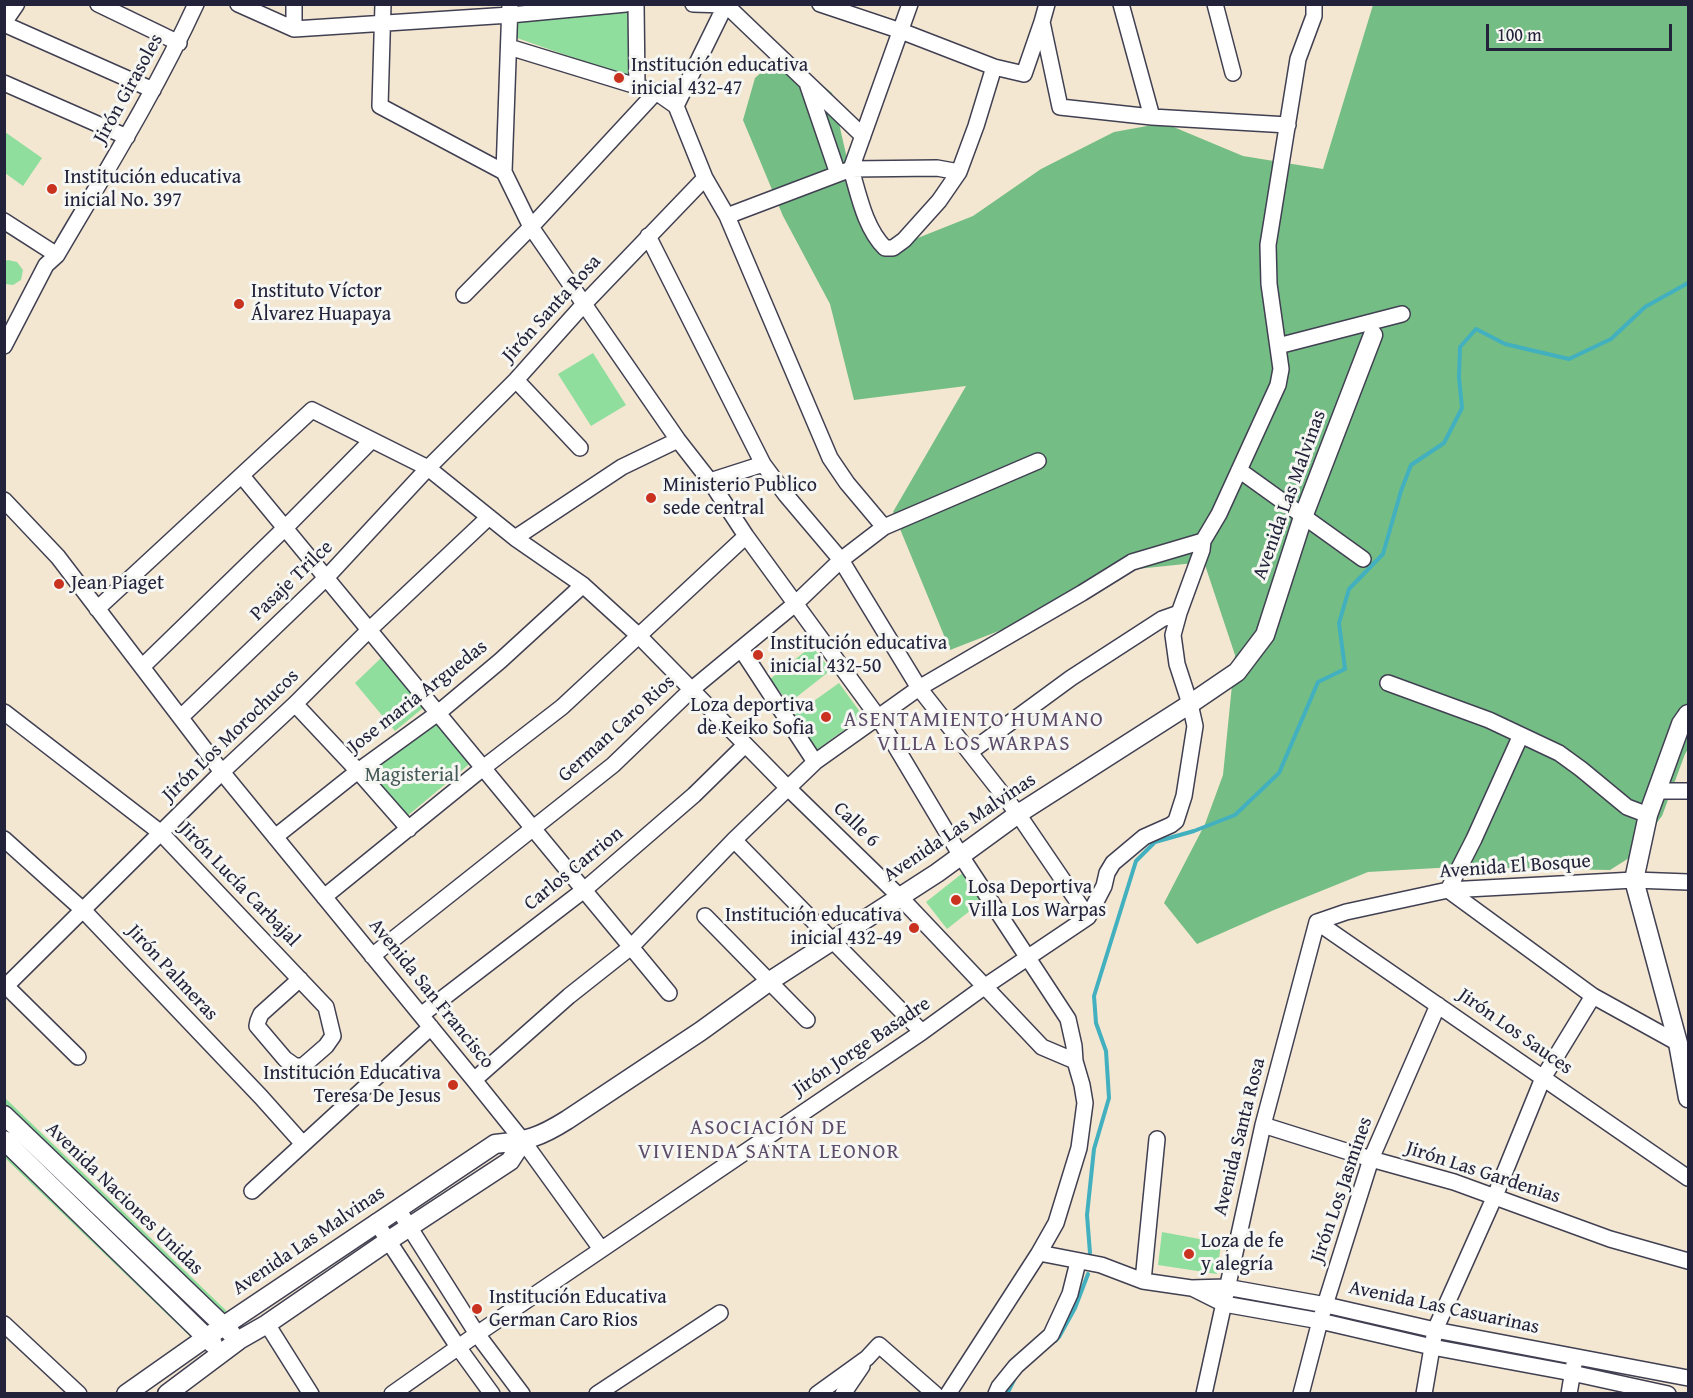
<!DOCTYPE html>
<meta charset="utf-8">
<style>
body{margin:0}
#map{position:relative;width:1693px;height:1398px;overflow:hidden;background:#f3e7d2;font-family:"Gentium Book Plus",serif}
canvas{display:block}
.frame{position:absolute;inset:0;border:6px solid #22223b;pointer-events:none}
.scale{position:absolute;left:1486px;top:24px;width:186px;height:27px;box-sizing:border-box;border:3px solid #22223b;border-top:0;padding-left:8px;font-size:18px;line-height:21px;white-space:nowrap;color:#22223b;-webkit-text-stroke:4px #f6f6f2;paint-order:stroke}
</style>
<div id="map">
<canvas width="1693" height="1398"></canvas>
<div class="frame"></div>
<div class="scale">100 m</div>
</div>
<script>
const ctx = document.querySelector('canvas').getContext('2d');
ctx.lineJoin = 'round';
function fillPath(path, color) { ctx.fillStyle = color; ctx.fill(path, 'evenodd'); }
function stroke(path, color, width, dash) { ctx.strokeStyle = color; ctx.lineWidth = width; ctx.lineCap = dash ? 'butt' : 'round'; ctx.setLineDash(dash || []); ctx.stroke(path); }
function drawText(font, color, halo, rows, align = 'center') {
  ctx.font = font + ' "Gentium Book Plus",serif'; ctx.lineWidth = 6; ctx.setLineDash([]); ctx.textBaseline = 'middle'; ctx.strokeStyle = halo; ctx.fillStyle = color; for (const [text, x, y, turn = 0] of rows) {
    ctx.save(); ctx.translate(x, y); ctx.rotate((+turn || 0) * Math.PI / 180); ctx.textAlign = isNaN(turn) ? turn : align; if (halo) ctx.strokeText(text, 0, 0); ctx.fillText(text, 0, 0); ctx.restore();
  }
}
fillPath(new Path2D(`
 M 627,10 L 632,15 L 631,78 L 517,38 L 517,21 Z
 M 5,132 L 42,158 L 23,186 L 5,173 Z
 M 8,260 L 17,262 L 23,270 L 21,280 L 13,285 L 5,284 L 5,261 Z
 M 593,353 L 626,405 L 591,426 L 558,374 Z
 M 812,646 L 831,670 L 789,703 L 770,679 Z
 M 381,658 L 423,708 L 395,731 L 355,683 Z
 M 839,683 L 863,716 L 814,752 L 790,718 Z
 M 438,721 L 473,761 L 406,817 L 371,772 Z
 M 964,872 L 985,899 L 947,929 L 926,902 Z
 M 4,1097 L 236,1320 L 233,1324 L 5,1107 Z
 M 4,1149 L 205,1342 L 202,1348 L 5,1158 Z
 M 1162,1232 L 1221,1243 L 1217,1274 L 1158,1265 Z`), '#90de9d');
fillPath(new Path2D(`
 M 1373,5 L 1688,5 L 1688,749 L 1685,754 L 1662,816 L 1629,858 L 1610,870 L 1454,867 L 1368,872 L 1274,910 L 1197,944 L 1164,903 L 1205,824 L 1223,775 L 1235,655 L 1204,562 L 1127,570 L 1045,613 L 950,650 L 893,512 L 966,386 L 854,400 L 830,304 L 783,216 L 743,120 L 755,78 L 783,53 L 832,93 L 854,189 L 885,251 L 973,216 L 1041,169 L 1114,132 L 1164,123 L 1243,156 L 1323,169 Z`), '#74bd84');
stroke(new Path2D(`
 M 1090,1253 L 1087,1215 L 1094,1149 L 1109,1098 L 1106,1051 L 1096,1023 L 1094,996 L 1136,861 L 1155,842 L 1194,831 L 1235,815 L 1279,773 L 1318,682 L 1345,669 L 1339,623 L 1349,589 L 1383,554 L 1401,491 L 1411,465 L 1444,443 L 1462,408 L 1459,377 L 1460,347 L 1476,329 L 1505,344 L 1569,359 L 1611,339 L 1645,307 L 1688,283
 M 1055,1341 L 1059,1337 L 1075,1308 L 1088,1274
 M 1007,1394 L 1015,1378`), '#42b0be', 4);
const minor = new Path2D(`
 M 98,4 L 179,43
 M 238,4 L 294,29 L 510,15 L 626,4
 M 383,4 L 380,106 L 504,172 L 531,227 L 584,304 L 678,440 L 710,481 L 746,536 L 878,717 L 961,856 L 1068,1019 L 1074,1046 L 1075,1061 L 1082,1085 L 1085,1103 L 1079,1148 L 1056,1223 L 1039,1253 L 948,1394
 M 636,4 L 637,87
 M 693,4 L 726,5 L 863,136
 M 820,4 L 901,31 L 994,67 L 1024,74 L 1042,22 L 1047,4
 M 1121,4 L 1152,117
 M 1215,4 L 1233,73
 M 1042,22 L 1060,107 L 1152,117 L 1288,125
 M 4,24 L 153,90
 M 294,29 L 294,4
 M 509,47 L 656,92 L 676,106 L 705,178 L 727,216 L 830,458 L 847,483 L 884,527
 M 4,83 L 127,137
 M 808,86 L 838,174
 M 676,106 L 726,4
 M 504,172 L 510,4
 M 959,172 L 937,168 L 851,169 C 859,196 865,228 885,248 L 893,248 L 904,240 L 939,201 L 959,172 L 976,126 L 994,67
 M 727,216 L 851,169 L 910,4
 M 4,221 L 57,255
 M 648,236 L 763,464 L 786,495 L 841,560 L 919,688 L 1018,814 L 1088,917
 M 464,295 L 531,227 L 656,92
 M 4,346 L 46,265 L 57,255 C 105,173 156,91 196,4
 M 1278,346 L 1402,314
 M 516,380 L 580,448
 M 1239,470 L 1363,559
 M 242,476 L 669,993
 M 710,481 L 763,464
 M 4,500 L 58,557 L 222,772 L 474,1080 L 523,1141 L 601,1249
 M 515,538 L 622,467 L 678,440
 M 97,609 L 312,410 L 428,468 L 515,538 L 583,585 L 639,636 L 787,787 L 900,897 L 1042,1047 L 1075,1061
 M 741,649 L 815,762
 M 142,667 L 285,528 L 372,440
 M 1388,683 L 1489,720 L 1559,753 L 1581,769 L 1627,807 L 1648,815
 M 295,704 L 358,771 L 409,829
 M 4,712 L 161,833 L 326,1007 L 333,1036 L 326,1046 L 303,1066 L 295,1066 L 285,1059 L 257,1026 L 258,1021 L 261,1014 L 300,979
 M 181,717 L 326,578 L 428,468 L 516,380 L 584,304 L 705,178
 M 1521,735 L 1474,839 L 1448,890 L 1593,996 L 1678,1043
 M 970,752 L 1071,678 L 1162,619 L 1179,613
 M 1656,791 L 1688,791
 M 275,837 L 358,771 L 438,713 L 500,661 L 583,585
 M 4,839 L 83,910 L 261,1097 L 303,1144
 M 734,840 L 922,1032
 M 324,897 L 483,768 L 562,707 L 746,536
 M 705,916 L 807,1020
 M 1317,922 L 1688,1178
 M 372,956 L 613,765 L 691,690 L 795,604 L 841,560 L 884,527 L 1038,461
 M 4,984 L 78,1057
 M 4,988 L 222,772 L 295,704 L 369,630 L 489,517
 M 421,1015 L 584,890 L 694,795 L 745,745
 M 474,1080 L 569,996 L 631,947 L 734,840 L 815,762 L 919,688 L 1082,593 L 1132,562 L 1203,541
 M 1263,1125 L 1371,1159 L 1454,1182 L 1610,1239 L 1688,1261
 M 252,1191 L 431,1027
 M 398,1209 L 477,1334 L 522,1394
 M 376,1222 L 458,1347 L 492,1394
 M 1039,1253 L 1101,1265 L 1143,1281 L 1191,1288 L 1226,1287 L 1326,1305 L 1435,1330 L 1688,1378
 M 1143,1281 L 1157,1139
 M 1194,1289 L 1224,1304 L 1320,1321 L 1432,1347 L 1572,1373 L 1668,1394
 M 4,1324 L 79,1394
 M 267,1324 L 311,1394
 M 392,1394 L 477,1334 L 922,1032 L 984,987 L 1088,917 L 1104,886 L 1107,873 L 1113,863 L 1144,837 L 1171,825 L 1176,821 L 1184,796 L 1195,726 L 1190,704 L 1177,664 L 1173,635 L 1179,613 L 1202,550 L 1203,541 L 1219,514 L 1278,385 L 1281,369 L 1269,284 L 1268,245 L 1298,59 L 1314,16 L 1314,4
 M 597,1394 L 720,1313
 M 817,1394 L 867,1358 L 879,1345 L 935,1394
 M 843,1394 L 862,1366
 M 996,1394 L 999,1387 L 1016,1366 L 1051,1335 L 1070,1294 L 1078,1262
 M 1204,1394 L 1263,1125 L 1317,922 L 1346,912 L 1448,890 L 1634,880 L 1688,882
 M 1301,1394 L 1320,1321 L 1371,1159 L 1438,1005
 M 1424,1394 L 1435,1330 L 1495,1196 L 1543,1078 L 1593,996
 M 1569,1394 L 1574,1364`);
const tertiary = new Path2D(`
 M 4,20 L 15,4
 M 1688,714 L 1681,724 L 1648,815 L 1634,880 L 1678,1043 L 1688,1098
 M 4,1115 L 231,1333
 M 4,1140 L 213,1344
 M 126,1394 L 207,1337 L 495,1144 C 527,1141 540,1137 567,1120 L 701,1031 L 770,981 L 937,873 L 1018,814 L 1190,704 L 1237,672 L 1265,635 L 1303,517 L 1373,335
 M 167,1394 L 239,1340 L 267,1324 L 388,1241 L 510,1161 L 523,1141`);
stroke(minor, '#414052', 18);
stroke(tertiary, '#414052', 21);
stroke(minor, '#fff', 15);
stroke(tertiary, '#fff', 18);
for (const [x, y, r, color] of [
 [619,78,6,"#c8321e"],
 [52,189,6,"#c8321e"],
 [239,304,6,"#c8321e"],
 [651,498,6,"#c8321e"],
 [59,584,6,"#c8321e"],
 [758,655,6,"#c8321e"],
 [826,717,6,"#c8321e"],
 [956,900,6,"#c8321e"],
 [914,928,6,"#c8321e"],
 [453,1085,6,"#c8321e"],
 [1189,1254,6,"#c8321e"],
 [477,1309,6,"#c8321e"]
]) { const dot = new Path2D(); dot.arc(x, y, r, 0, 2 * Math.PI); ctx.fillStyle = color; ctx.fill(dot); stroke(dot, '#f6f6f2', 2); }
drawText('20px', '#22223b', '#f6f6f2', [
 ["Institución educativa",631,66],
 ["inicial 432-47",631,89],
 ["Institución educativa",64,178],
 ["inicial No. 397",64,201],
 ["Instituto Víctor",251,292],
 ["Álvarez Huapaya",251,315],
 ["Ministerio Publico",663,486],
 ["sede central",663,509],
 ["Jean Piaget",71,584],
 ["Institución educativa",770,644],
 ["inicial 432-50",770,667],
 ["Loza deportiva",814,706,"right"],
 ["de Keiko Sofia",814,729,"right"],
 ["Losa Deportiva",968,888],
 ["Villa Los Warpas",968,911],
 ["Institución educativa",902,916,"right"],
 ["inicial 432-49",902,939,"right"],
 ["Institución Educativa",441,1074,"right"],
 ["Teresa De Jesus",441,1097,"right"],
 ["Loza de fe",1201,1242],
 ["y alegría",1201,1265],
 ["Institución Educativa",489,1298],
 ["German Caro Rios",489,1321]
], 'left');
drawText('20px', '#22223b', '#f6f6f2', [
 ["Jirón Girasoles",129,89,-61],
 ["Jirón Santa Rosa",552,309,-48],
 ["Avenida Las Malvinas",1290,495,-70],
 ["Pasaje Trilce",292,581,-44],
 ["Jose maria Arguedas",418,697,-38],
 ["German Caro Rios",617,729,-42],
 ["Jirón Los Morochucos",231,736,-44],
 ["Calle 6",856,825,44],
 ["Avenida Las Malvinas",960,828,-34],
 ["Avenida El Bosque",1515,867,-4],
 ["Carlos Carrion",574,869,-39],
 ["Jirón Lucía Carbajal",239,885,46],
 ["Jirón Palmeras",172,973,47],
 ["Avenida San Francisco",431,994,51],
 ["Jirón Los Sauces",1515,1032,35],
 ["Jirón Jorge Basadre",862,1047,-34],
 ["Avenida Santa Rosa",1240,1137,-76],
 ["Jirón Las Gardenias",1483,1173,18],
 ["Jirón Los Jasmines",1342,1190,-71],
 ["Avenida Naciones Unidas",124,1199,44],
 ["Avenida Las Malvinas",309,1241,-34],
 ["Avenida Las Casuarinas",1444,1308,12]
]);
drawText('20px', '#435a58', '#f6f6f2', [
 ["Magisterial",412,776]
]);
ctx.letterSpacing = '1.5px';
drawText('21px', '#5c4b69', '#f6f6f2', [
 ["ASENTAMIENTO HUMANO",974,721],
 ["VILLA LOS WARPAS",974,745],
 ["ASOCIACIÓN DE",769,1129],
 ["VIVIENDA SANTA LEONOR",769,1153]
]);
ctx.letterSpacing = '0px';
</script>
